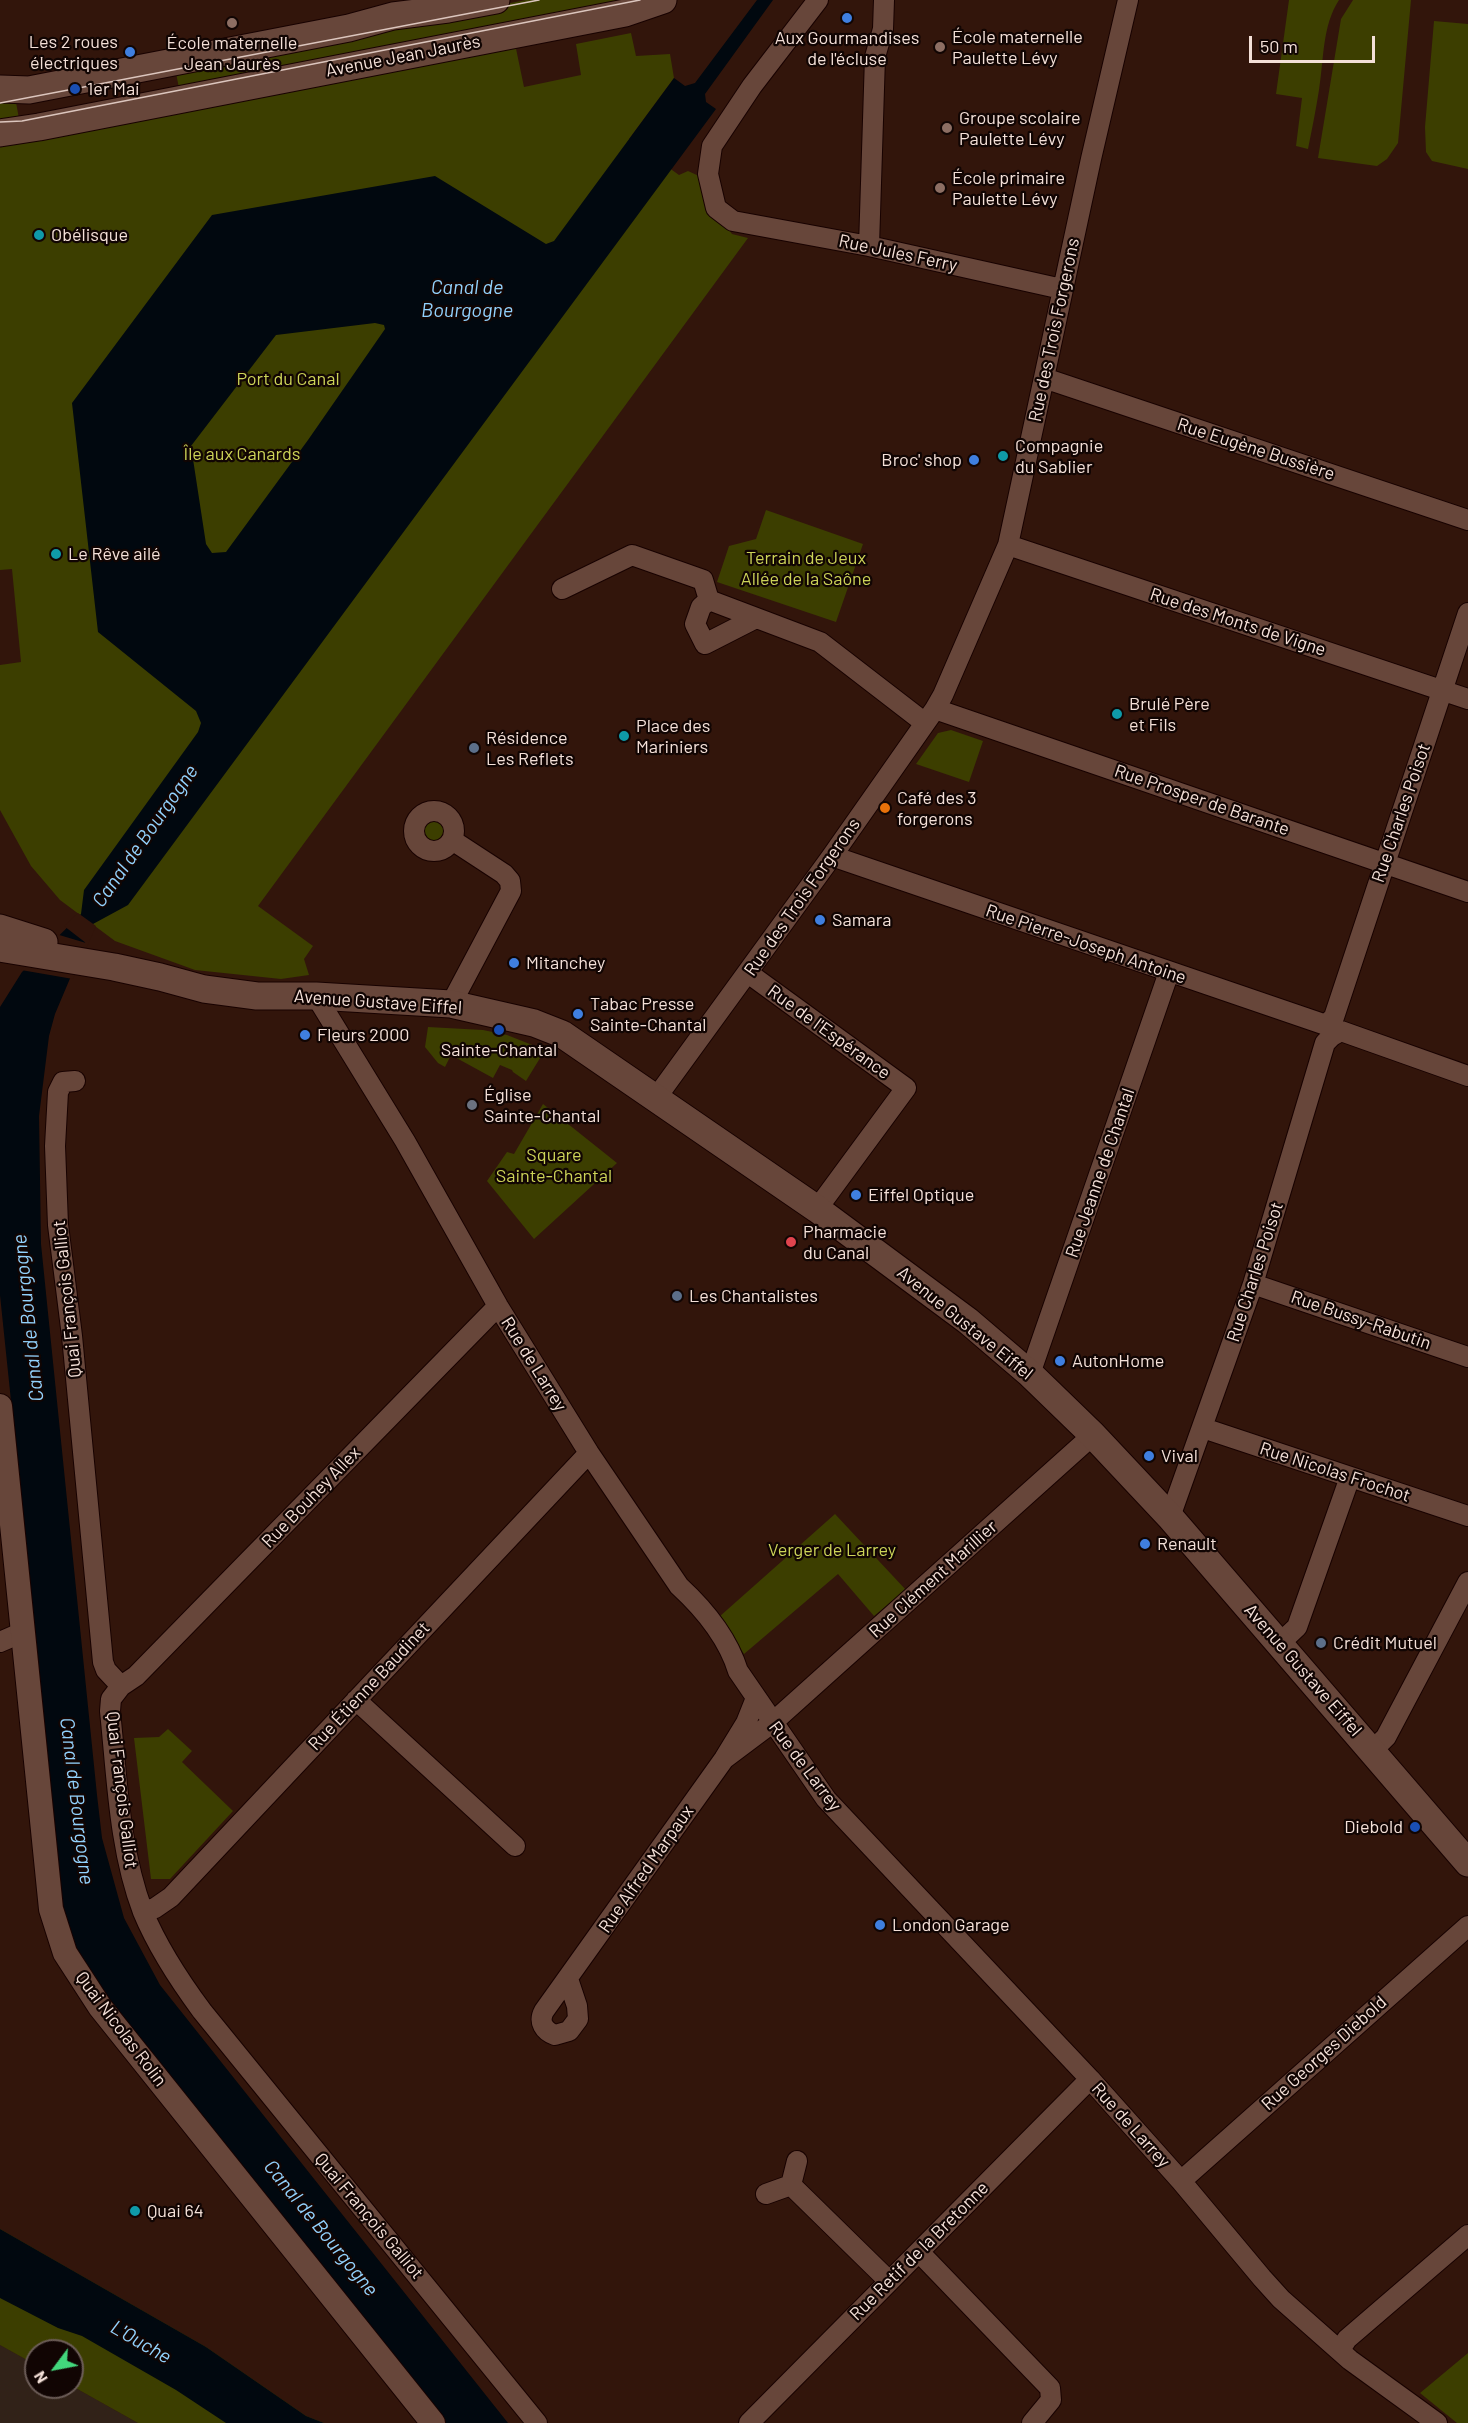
<!DOCTYPE html>
<meta charset="utf-8">
<style>
body{margin:0}
#map{position:relative;width:1468px;height:2423px;overflow:hidden;background:#32150b;font-family:Barlow,sans-serif}
canvas{display:block}
.north{position:absolute;left:24px;top:2339px;width:60px;height:60px;box-sizing:border-box;background:#110503;border:2px solid #6c5d58;border-radius:50%;rotate:238deg;font-size:16px;font-weight:700;line-height:24px;text-align:center;color:#f4e0d8}
.north::after{content:'';display:block;margin:auto;width:21px;height:27px;background:#42d77c;clip-path:polygon(50% 0,100% 100%,50% 72%,0 100%)}
.scale{position:absolute;left:1249px;top:36px;width:126px;height:27px;box-sizing:border-box;border:3px solid #f4e0d8;border-top:0;padding-left:8px;font-size:18px;line-height:21px;white-space:nowrap;color:#f4e0d8;-webkit-text-stroke:4px #110503;paint-order:stroke}
</style>
<div id="map">
<canvas width="1468" height="2423"></canvas>
<div class="north">N</div>
<div class="scale">50 m</div>
</div>
<script>
const ctx = document.querySelector('canvas').getContext('2d');
ctx.lineJoin = 'round';
function fillPath(path, color) { ctx.fillStyle = color; ctx.fill(path, 'evenodd'); }
function stroke(path, color, width, dash) { ctx.strokeStyle = color; ctx.lineWidth = width; ctx.lineCap = dash ? 'butt' : 'round'; ctx.setLineDash(dash || []); ctx.stroke(path); }
function drawText(font, color, halo, rows, align = 'center') {
  ctx.font = font + ' Barlow,sans-serif'; ctx.lineWidth = 4.5; ctx.setLineDash([]); ctx.textBaseline = 'middle'; ctx.strokeStyle = halo; ctx.fillStyle = color; for (const [text, x, y, turn = 0] of rows) {
    ctx.save(); ctx.translate(x, y); ctx.rotate((+turn || 0) * Math.PI / 180); ctx.textAlign = isNaN(turn) ? turn : align; if (halo) ctx.strokeText(text, 0, 0); ctx.fillText(text, 0, 0); ctx.restore();
  }
}
fillPath(new Path2D(`
 M 0,2345 L 36,2365 L 36,2387 L 72,2386 L 138,2423 L 0,2423 Z`), '#312218');
fillPath(new Path2D(`
 M 526,0 L 649,0 L 180,93 L 175,68 Z
 M 1289,0 L 1339,0 C 1322,26 1324,60 1319,90 C 1316,109 1312,129 1308,149 L 1296,146 L 1302,98 L 1276,94 Z
 M 1353,0 L 1411,0 L 1398,143 L 1387,159 L 1377,166 L 1318,158 L 1341,19 Z
 M 1434,21 L 1468,24 L 1468,169 L 1432,161 L 1426,152 L 1425,127 Z
 M 631,33 L 636,56 L 670,54 L 674,78 L 629,139 L 679,175 L 688,171 L 699,176 L 705,197 L 732,234 L 748,238 L 258,906 L 313,946 L 304,959 L 309,975 L 281,979 L 195,970 L 115,941 L 60,900 L 31,866 L 0,810 L 0,665 L 21,662 L 12,569 L 0,570 L 0,143 L 514,39 L 524,87 L 581,75 L 576,44 Z
 M 15,97 L 20,124 L 0,126 L 0,99 Z
 M 766,510 L 863,544 L 836,622 L 717,582 L 729,546 L 756,539 Z
 M 951,730 L 983,741 L 969,782 L 916,764 L 938,733 Z
 M421 830a13 13 0 1 1 26 0a13 13 0 1 1-26 0Z
 M 428,1027 L 483,1030 L 507,1035 L 545,1050 L 526,1081 L 513,1072 L 512,1070 L 500,1065 L 493,1078 L 451,1055 L 445,1067 L 438,1063 L 425,1047 Z
 M 543,1104 L 617,1163 L 534,1239 L 487,1181 L 507,1152 L 514,1154 Z
 M 835,1514 L 906,1590 L 874,1616 L 838,1574 L 744,1654 L 719,1617 Z
 M 168,1729 L 192,1751 L 182,1762 L 233,1811 L 170,1879 L 151,1879 L 134,1738 L 159,1737 Z
 M 0,2229 L 206,2347 L 306,2416 L 324,2423 L 138,2423 L 72,2386 L 72,2351 L 36,2351 L 36,2365 L 0,2345 Z
 M 1468,2353 L 1468,2423 L 1457,2423 L 1420,2393 Z`), '#3c3e00');
fillPath(new Path2D(`
 M 757,0 L 773,0 L 705,94 L 706,102 L 716,109 L 128,905 L 93,924 L 55,1014 L 49,1036 L 39,1116 L 41,1244 L 97,1795 L 102,1838 L 124,1918 L 160,1985 L 508,2423 L 444,2423 L 112,2007 L 76,1949 L 66,1919 L 57,1877 L 31,1593 L 0,1295 L 0,1007 L 22,972 L 81,914 L 84,890 L 198,732 L 201,723 L 196,711 L 98,632 L 72,403 L 212,215 L 435,176 L 546,244 L 554,241 L 674,78 L 685,86 L 695,83 ZM 375,323 L 384,325 L 385,329 L 308,440 L 226,552 L 212,553 L 206,544 L 191,446 L 276,335 Z
 M 0,2229 L 206,2347 L 306,2416 L 324,2423 L 226,2423 L 176,2390 L 82,2336 L 58,2328 L 0,2298 Z`), '#01080f');
fillPath(new Path2D(`
 M 78,913 L 96,926 L 73,979 L 21,970 L 56,934 L 86,943 L 64,926 Z`), '#32150b');
const minor = new Path2D(`
 M 818,0 L 752,86 L 712,146 L 708,174 L 716,208 L 733,221 L 869,246 L 1062,289
 M 869,246 L 875,57 L 883,29 L 884,0
 M 1044,378 L 1468,520
 M 1008,545 L 1468,699
 M 562,589 L 632,555 L 703,580 L 709,600
 M 709,600 L 820,642 L 925,723
 M 709,600 L 701,607 L 695,624 L 705,644 L 754,619
 M 935,709 L 1468,892
 M414 831a20 20 0 1 1 40 0a20 20 0 1 1-40 0Z
 M 832,856 L 1326,1025 L 1334,1017 L 1468,613
 M 748,973 L 906,1088 L 817,1209
 M 316,996 L 405,1141 L 498,1306 L 589,1453 L 679,1586 C 704,1609 728,1639 738,1671 L 826,1799 L 1090,2079 L 1181,2181 L 1262,2278 L 1281,2299 L 1350,2360 L 1437,2423
 M 451,1004 L 511,891 L 510,881 L 504,874 L 452,840
 M 75,1081 L 63,1082 L 58,1092 L 55,1146 L 58,1225 L 72,1336 L 103,1662 L 106,1670 L 121,1686 L 111,1699 L 110,1711 C 117,1778 119,1849 143,1912 C 158,1948 179,1980 202,2011 L 537,2423
 M 656,1098 L 832,856 L 935,709 L 943,695 L 1008,545 L 1091,159 L 1128,0
 M 1253,1284 L 1468,1357
 M 1030,1374 L 1169,972
 M 1203,1428 L 1468,1516
 M 1170,1517 L 1253,1284 L 1325,1043 L 1332,1036 L 1341,1031 L 1468,1076
 M 0,1642 L 23,1632
 M 1280,1643 L 1297,1627 L 1350,1477
 M 121,1686 L 136,1676 L 498,1306
 M 356,1700 L 515,1846
 M 1372,1751 L 1386,1737 L 1468,1582
 M 724,1759 L 772,1723 L 1093,1435
 M 144,1912 L 155,1908 L 171,1897 L 589,1453
 M 568,1979 L 577,2006 L 578,2019 L 569,2031 L 555,2035 C 544,2031 538,2022 544,2011 L 724,1759 L 746,1723 L 756,1698
 M 1181,2181 L 1468,1926
 M 791,2185 L 889,2281
 M 791,2185 L 797,2161
 M 766,2194 L 791,2185
 M 919,2252 L 1050,2388 L 1051,2400 L 1032,2423
 M 1340,2350 L 1347,2339 L 1468,2235
 M 749,2423 L 1090,2079`);
const tertiary = new Path2D(`
 M 0,1406 L 51,1909 L 65,1953 L 100,2007 L 433,2423`);
const secondary = new Path2D(`
 M 0,89 L 29,90 L 349,28 L 393,16 L 448,9 L 496,0
 M 0,133 L 39,127 L 625,13 L 663,0
 M 0,928 L 44,942
 M 0,948 L 114,967 L 160,977 L 204,989 L 257,996 L 316,996 L 451,1004 L 534,1023 L 562,1034 L 817,1209 L 968,1321 L 1030,1374 L 1093,1435 L 1170,1517 L 1468,1863`);
stroke(minor, '#180200', 22);
stroke(tertiary, '#180200', 26);
stroke(secondary, '#180200', 29);
stroke(minor, '#67463a', 20);
stroke(tertiary, '#67463a', 24);
stroke(secondary, '#67463a', 27);
stroke(new Path2D(`
 M 0,103 L 539,0
 M 0,122 L 22,121 L 640,0`), '#dcc6be', 1.5);
for (const [x, y, r, color] of [
 [847,18,6,"#3f7fe0"],
 [232,23,6,"#8d6e63"],
 [940,47,6,"#8d6e63"],
 [130,52,6,"#3f7fe0"],
 [75,89,6,"#1a4fb4"],
 [947,128,6,"#8d6e63"],
 [940,188,6,"#8d6e63"],
 [39,235,6,"#0f9aa8"],
 [1003,456,6,"#0f9aa8"],
 [974,460,6,"#3f7fe0"],
 [56,554,6,"#0f9aa8"],
 [1117,714,6,"#0f9aa8"],
 [624,736,6,"#0f9aa8"],
 [474,748,6,"#5c6f8a"],
 [885,808,6,"#e8710a"],
 [820,920,6,"#3f7fe0"],
 [514,963,6,"#3f7fe0"],
 [578,1014,6,"#3f7fe0"],
 [499,1030,6,"#1a4fb4"],
 [305,1035,6,"#3f7fe0"],
 [472,1105,6,"#6b7280"],
 [856,1195,6,"#3f7fe0"],
 [791,1242,6,"#e0444e"],
 [677,1296,6,"#5c6f8a"],
 [1060,1361,6,"#3f7fe0"],
 [1149,1456,6,"#3f7fe0"],
 [1145,1544,6,"#3f7fe0"],
 [1321,1643,6,"#5c6f8a"],
 [1415,1827,6,"#1a4fb4"],
 [880,1925,6,"#3f7fe0"],
 [135,2211,6,"#0f9aa8"]
]) { const dot = new Path2D(); dot.arc(x, y, r, 0, 2 * Math.PI); ctx.fillStyle = color; ctx.fill(dot); stroke(dot, '#110503', 2); }
drawText('18px', '#f4e0d8', '#110503', [
 ["École maternelle",952,37],
 ["Paulette Lévy",952,58],
 ["Aux Gourmandises",847,38,"center"],
 ["de l'écluse",847,59,"center"],
 ["Les 2 roues",118,42,"right"],
 ["électriques",118,63,"right"],
 ["École maternelle",232,43,"center"],
 ["Jean Jaurès",232,64,"center"],
 ["1er Mai",87,89],
 ["Groupe scolaire",959,118],
 ["Paulette Lévy",959,139],
 ["École primaire",952,178],
 ["Paulette Lévy",952,199],
 ["Obélisque",51,235],
 ["Compagnie",1015,446],
 ["du Sablier",1015,467],
 ["Broc' shop",962,460,"right"],
 ["Le Rêve ailé",68,554],
 ["Brulé Père",1129,704],
 ["et Fils",1129,725],
 ["Place des",636,726],
 ["Mariniers",636,747],
 ["Résidence",486,738],
 ["Les Reflets",486,759],
 ["Café des 3",897,798],
 ["forgerons",897,819],
 ["Samara",832,920],
 ["Mitanchey",526,963],
 ["Tabac Presse",590,1004],
 ["Sainte-Chantal",590,1025],
 ["Fleurs 2000",317,1035],
 ["Sainte-Chantal",499,1050,"center"],
 ["Église",484,1095],
 ["Sainte-Chantal",484,1116],
 ["Eiffel Optique",868,1195],
 ["Pharmacie",803,1232],
 ["du Canal",803,1253],
 ["Les Chantalistes",689,1296],
 ["AutonHome",1072,1361],
 ["Vival",1161,1456],
 ["Renault",1157,1544],
 ["Crédit Mutuel",1333,1643],
 ["Diebold",1403,1827,"right"],
 ["London Garage",892,1925],
 ["Quai 64",147,2211]
], 'left');
drawText('18px', '#f4e0d8', '#110503', [
 ["Avenue Jean Jaurès",403,56,-11],
 ["Rue Jules Ferry",898,253,12],
 ["Rue des Trois Forgerons",1054,330,-78],
 ["Rue Eugène Bussière",1256,449,18],
 ["Rue des Monts de Vigne",1238,622,18],
 ["Rue Prosper de Barante",1202,800,19],
 ["Rue Charles Poisot",1401,813,-71],
 ["Rue des Trois Forgerons",802,897,-55],
 ["Rue Pierre-Joseph Antoine",1086,944,19],
 ["Avenue Gustave Eiffel",378,1002,4],
 ["Rue de l'Espérance",829,1032,36],
 ["Rue Jeanne de Chantal",1100,1173,-71],
 ["Rue Charles Poisot",1255,1272,-72],
 ["Quai François Galliot",67,1299,-96],
 ["Rue Bussy-Rabutin",1361,1320,19],
 ["Avenue Gustave Eiffel",965,1323,39],
 ["Rue de Larrey",534,1364,58],
 ["Rue Nicolas Frochot",1335,1472,18],
 ["Rue Bouhey Allex",311,1497,-46],
 ["Rue Clément Marillier",933,1579,-42],
 ["Avenue Gustave Eiffel",1303,1670,49],
 ["Rue Étienne Baudinet",369,1686,-47],
 ["Rue de Larrey",805,1766,53],
 ["Quai François Galliot",122,1790,83],
 ["Rue Alfred Marpaux",646,1869,-55],
 ["Quai Nicolas Rolin",121,2029,53],
 ["Rue Georges Diebold",1324,2053,-42],
 ["Rue de Larrey",1131,2125,48],
 ["Quai François Galliot",369,2216,50],
 ["Rue Retif de la Bretonne",919,2251,-45]
]);
drawText('18px', '#cdd458', '#110503', [
 ["Port du Canal",288,379],
 ["Île aux Canards",242,454],
 ["Terrain de Jeux",806,558],
 ["Allée de la Saône",806,579],
 ["Square",554,1155],
 ["Sainte-Chantal",554,1176],
 ["Verger de Larrey",832,1550]
]);
drawText('italic 20px', '#92d1fc', '#110503', [
 ["Canal de",467,287],
 ["Bourgogne",467,310],
 ["Canal de Bourgogne",145,836,-55],
 ["Canal de Bourgogne",28,1318,-96],
 ["Canal de Bourgogne",77,1801,83],
 ["Canal de Bourgogne",321,2228,51],
 ["L'Ouche",141,2342,30]
]);
</script>
